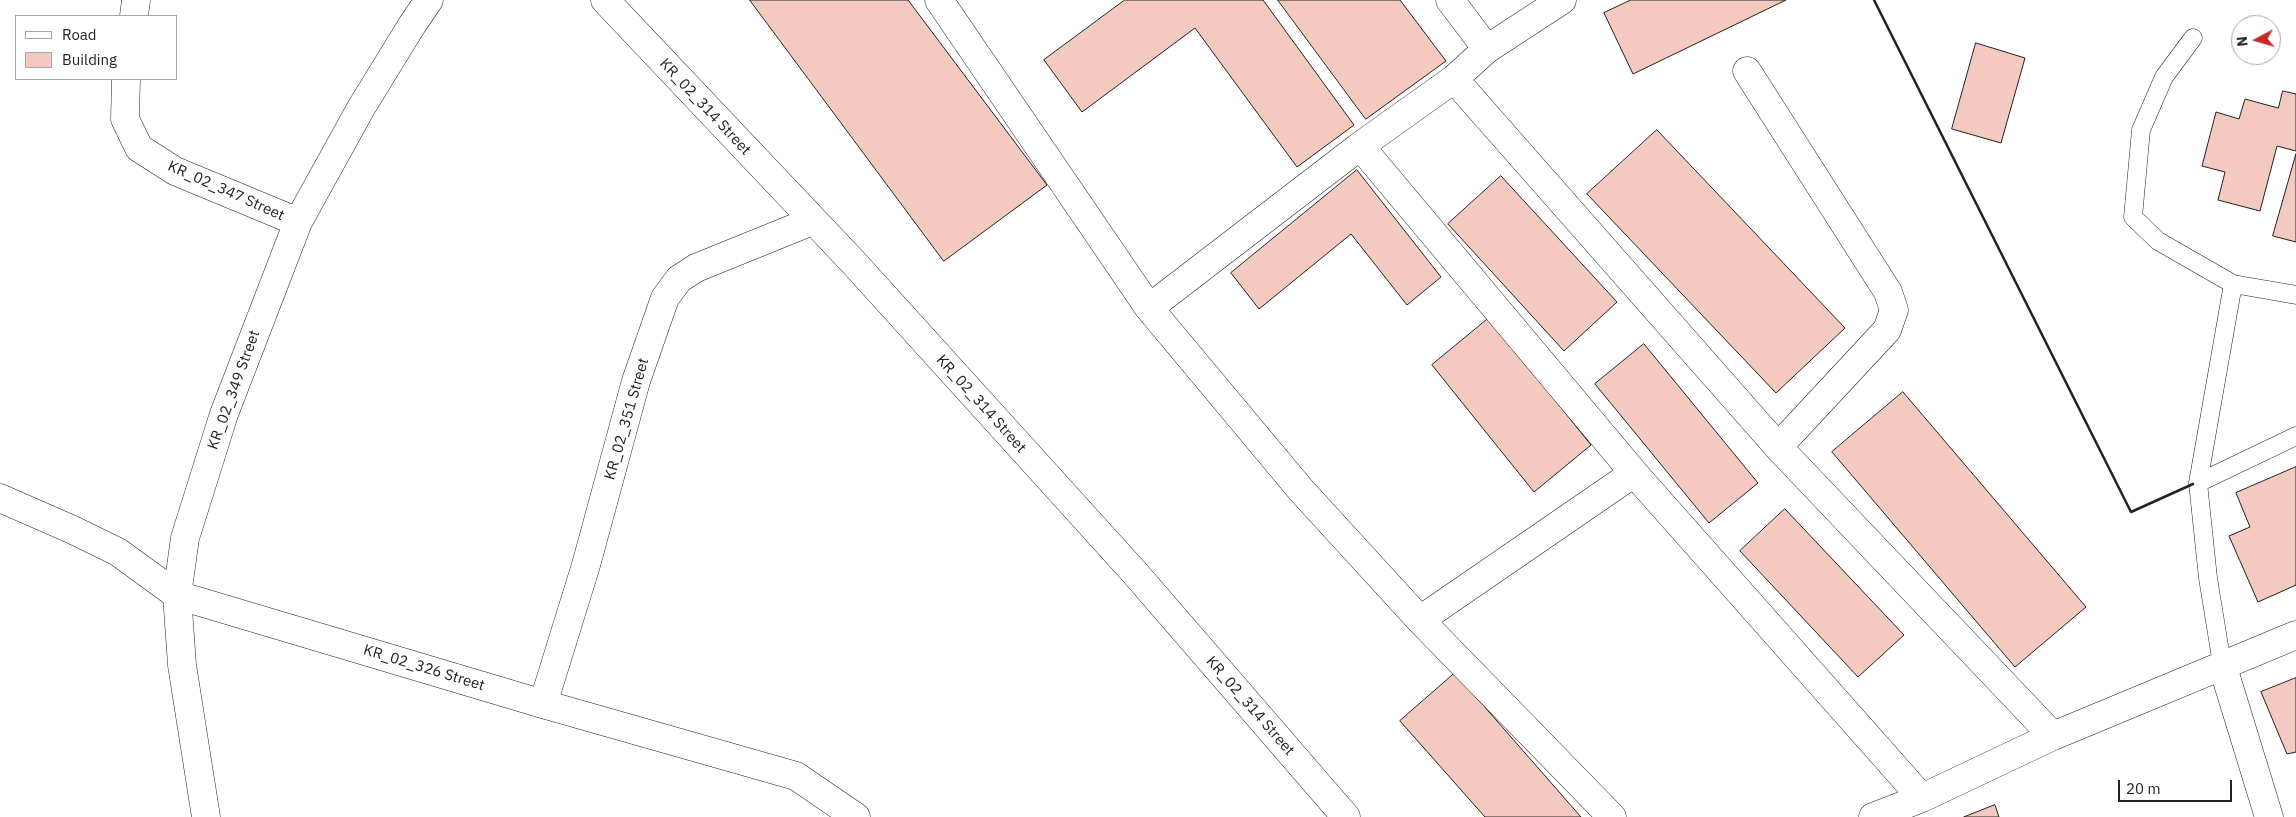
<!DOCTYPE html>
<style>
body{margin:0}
#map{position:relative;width:2296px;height:817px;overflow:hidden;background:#fff;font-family:"IBM Plex Sans",sans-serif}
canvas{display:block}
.legend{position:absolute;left:15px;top:15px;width:162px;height:65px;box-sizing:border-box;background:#fff;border:1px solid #a7a7a7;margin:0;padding:6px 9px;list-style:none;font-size:15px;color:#222}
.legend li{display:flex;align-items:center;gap:10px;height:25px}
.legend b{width:25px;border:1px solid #a7a7a7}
.north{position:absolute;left:2231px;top:15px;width:50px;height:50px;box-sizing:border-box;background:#fff;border:1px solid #a7a7a7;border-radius:50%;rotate:264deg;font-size:14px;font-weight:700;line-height:20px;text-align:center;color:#222}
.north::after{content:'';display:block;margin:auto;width:18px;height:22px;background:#c62828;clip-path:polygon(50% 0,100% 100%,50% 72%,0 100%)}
.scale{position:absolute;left:2118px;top:780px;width:114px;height:22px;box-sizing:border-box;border:2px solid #222;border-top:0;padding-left:6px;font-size:15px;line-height:18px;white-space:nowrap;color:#222;-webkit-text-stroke:4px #fff;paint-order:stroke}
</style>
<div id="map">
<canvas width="2296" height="817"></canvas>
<ul class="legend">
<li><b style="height:6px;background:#fff"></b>Road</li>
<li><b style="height:14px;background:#f3c9c0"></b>Building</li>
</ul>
<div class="north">N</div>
<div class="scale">20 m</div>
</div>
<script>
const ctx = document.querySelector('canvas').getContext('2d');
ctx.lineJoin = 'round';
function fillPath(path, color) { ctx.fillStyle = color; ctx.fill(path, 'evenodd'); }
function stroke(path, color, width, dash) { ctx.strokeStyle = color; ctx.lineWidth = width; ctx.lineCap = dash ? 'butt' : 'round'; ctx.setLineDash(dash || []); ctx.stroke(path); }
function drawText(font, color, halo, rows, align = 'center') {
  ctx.font = font + ' "IBM Plex Sans",sans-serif'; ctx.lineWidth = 4; ctx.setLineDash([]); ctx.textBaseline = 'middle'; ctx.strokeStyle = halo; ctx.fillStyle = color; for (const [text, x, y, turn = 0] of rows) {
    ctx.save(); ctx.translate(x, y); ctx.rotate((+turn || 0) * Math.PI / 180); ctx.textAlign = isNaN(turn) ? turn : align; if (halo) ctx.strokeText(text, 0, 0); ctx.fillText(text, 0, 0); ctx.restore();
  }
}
const building = new Path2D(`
 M 750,0 L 908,0 L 1047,185 L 944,261 Z
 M 1125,0 L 1263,0 L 1354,125 L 1297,167 L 1195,28 L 1082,112 L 1044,60 Z
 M 1278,0 L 1400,0 L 1446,61 L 1366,119 Z
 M 1631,0 L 1786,0 L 1633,74 L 1604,13 Z
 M 1976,43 L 2025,58 L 2001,143 L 1952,129 Z
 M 2283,91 L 2296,94 L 2296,151 L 2277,146 L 2260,211 L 2218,200 L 2225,172 L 2202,166 L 2216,112 L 2239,119 L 2245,99 L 2278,108 Z
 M 1657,130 L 1845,328 L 1776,393 L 1587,194 Z
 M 2296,154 L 2296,242 L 2273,236 Z
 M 1357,170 L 1441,277 L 1407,305 L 1351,234 L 1259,309 L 1231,273 Z
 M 1501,176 L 1617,302 L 1564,351 L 1448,224 Z
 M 1489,318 L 1591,445 L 1534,492 L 1432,365 Z
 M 1644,344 L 1758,483 L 1709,523 L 1595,384 Z
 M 1903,392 L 2086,607 L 2015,667 L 1832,452 Z
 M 2296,467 L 2296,585 L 2258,602 L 2229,536 L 2250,527 L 2236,493 Z
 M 1785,509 L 1904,635 L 1858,677 L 1740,551 Z
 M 1455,673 L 1581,817 L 1485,817 L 1400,721 Z
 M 2296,678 L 2296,752 L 2287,754 L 2261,692 Z
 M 1995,805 L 1999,817 L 1964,817 Z`);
fillPath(building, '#f3c9c0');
stroke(building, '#222', 1);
const service = new Path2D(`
 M 2193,38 L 2164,77 L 2141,130 L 2133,217 L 2158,241 L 2233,284
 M 2198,483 L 2296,436
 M 2222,664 L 2208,578 L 2198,483 L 2233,284 L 2296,295`);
const minor = new Path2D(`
 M 605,0 L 854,263 L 1135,573 L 1346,817
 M 939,0 L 1149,308 L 1301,490 L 1420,620 L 1612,817
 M 1450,0 L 1487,49
 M 134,16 L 136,0
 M 1747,71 L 1888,292 L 1894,310 L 1887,330 L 1778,447
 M 126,79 L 125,119 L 139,148 L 175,171 L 298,222
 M 1454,79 L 1778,447 L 2053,736
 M 1360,146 L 1634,473 L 1922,798
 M 1149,308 L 1360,146 L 1454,79 L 1487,49 L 1562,0
 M 1420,620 L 1634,473
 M 2222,664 L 2269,817
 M 543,704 L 586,565 L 636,381 L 665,298 L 679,279 L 696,268 L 812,221
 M 206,817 L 182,665 L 177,595 L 185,538 L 224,414 L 298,222 L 361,108 L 412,25 L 429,0
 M 1873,817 L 1922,798 L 2053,736 L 2296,635`);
const tertiary = new Path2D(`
 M 0,498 L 73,530 L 118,552 L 177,595 L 543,704 L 796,776 L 856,817`);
stroke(service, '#222', 19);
stroke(minor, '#222', 29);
stroke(tertiary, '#222', 29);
stroke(service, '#fff', 18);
stroke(minor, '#fff', 28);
stroke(tertiary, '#fff', 28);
stroke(new Path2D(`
 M 1874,0 L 2131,512 L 2193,484`), '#222', 2.5);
drawText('15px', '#222', '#fff', [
 ["KR_02_314 Street",705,107,47],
 ["KR_02_347 Street",226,191,24],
 ["KR_02_349 Street",234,390,-70],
 ["KR_02_314 Street",981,404,48],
 ["KR_02_351 Street",627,419,-74],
 ["KR_02_326 Street",424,668,17],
 ["KR_02_314 Street",1250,706,49]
]);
</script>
